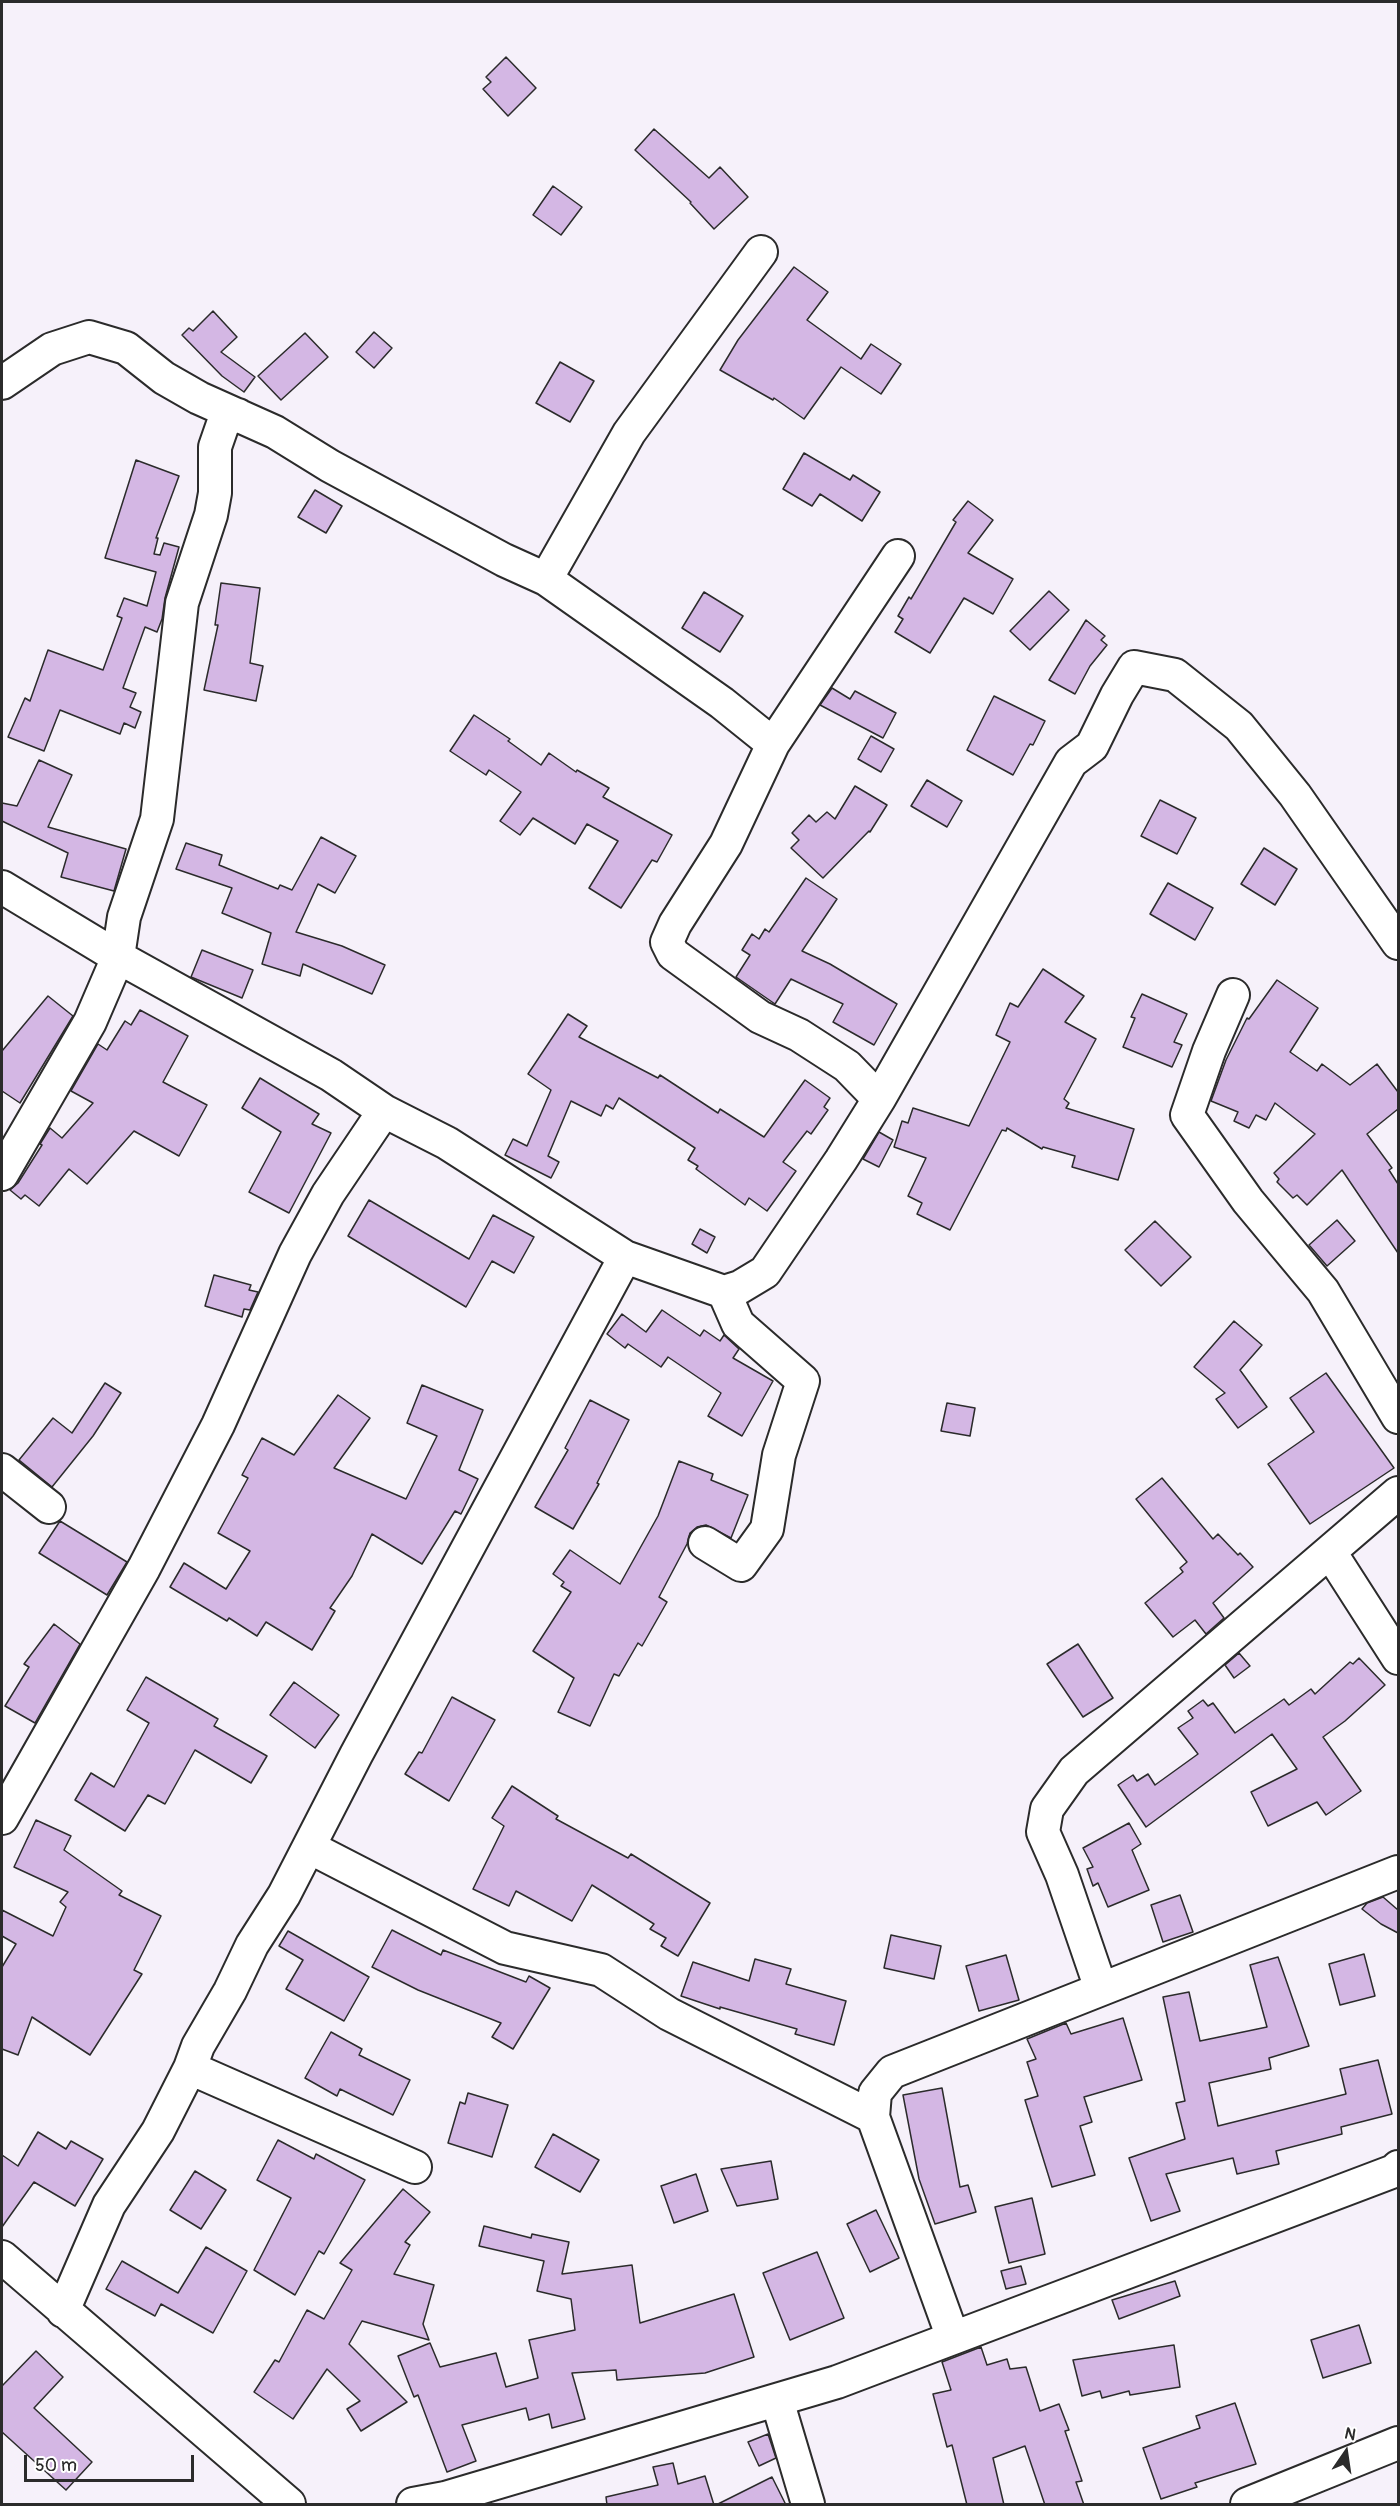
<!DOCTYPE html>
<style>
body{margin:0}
#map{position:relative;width:1400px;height:2506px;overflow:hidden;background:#f6f1fa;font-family:Pangolin,sans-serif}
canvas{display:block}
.frame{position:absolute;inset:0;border:3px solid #2b2b2b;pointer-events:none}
.north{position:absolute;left:1316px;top:2422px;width:60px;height:60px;-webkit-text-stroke:4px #fff;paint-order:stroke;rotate:13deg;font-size:16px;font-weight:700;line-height:24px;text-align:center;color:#2b2b2b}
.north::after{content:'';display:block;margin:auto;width:21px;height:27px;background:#2b2b2b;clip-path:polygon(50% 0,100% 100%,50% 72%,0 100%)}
.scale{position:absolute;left:24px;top:2455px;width:170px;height:27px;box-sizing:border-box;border:3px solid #2b2b2b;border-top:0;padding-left:8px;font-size:18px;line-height:21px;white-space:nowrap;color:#2b2b2b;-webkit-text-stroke:4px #fff;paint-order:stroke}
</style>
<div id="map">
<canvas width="1400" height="2506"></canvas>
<div class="frame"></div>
<div class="north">N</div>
<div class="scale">50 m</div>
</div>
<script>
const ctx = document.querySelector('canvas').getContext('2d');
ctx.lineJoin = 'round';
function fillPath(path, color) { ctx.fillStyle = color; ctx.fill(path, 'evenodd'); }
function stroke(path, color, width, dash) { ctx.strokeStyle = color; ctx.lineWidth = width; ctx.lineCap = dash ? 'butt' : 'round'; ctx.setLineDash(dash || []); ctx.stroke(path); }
const building = new Path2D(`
 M 506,57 L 536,88 L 508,116 L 483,89 L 491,82 L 486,77 Z
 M 654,129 L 709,178 L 720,167 L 748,197 L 714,229 L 690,203 L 691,202 L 635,150 Z
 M 553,186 L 582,207 L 561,235 L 533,215 Z
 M 794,267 L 828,292 L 807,320 L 861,359 L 871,344 L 901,364 L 881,394 L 841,367 L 804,419 L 774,398 L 773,400 L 720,370 L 738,340 Z
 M 213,311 L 237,337 L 221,352 L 255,377 L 244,392 L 222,376 L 182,335 L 189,328 L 193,331 Z
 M 374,332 L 392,348 L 374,368 L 356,352 Z
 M 305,333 L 328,357 L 281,400 L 258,376 Z
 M 560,362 L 594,381 L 570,422 L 536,403 Z
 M 804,453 L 850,480 L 853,475 L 880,492 L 862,521 L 820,494 L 812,506 L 783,489 Z
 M 136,460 L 179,476 L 156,538 L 158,538 L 154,554 L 160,555 L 164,543 L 179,547 L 165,598 L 162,619 L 157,632 L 145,627 L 123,688 L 136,693 L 130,707 L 141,712 L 135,728 L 124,723 L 120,734 L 60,710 L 44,751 L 8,737 L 25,698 L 30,701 L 48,650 L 103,670 L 122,618 L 117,616 L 124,598 L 147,606 L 156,572 L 105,558 Z
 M 315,490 L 342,506 L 326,533 L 298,517 Z
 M 968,501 L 993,520 L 968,553 L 1013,579 L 993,614 L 964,598 L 930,653 L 895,632 L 903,619 L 898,616 L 909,597 L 911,599 L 956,522 L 953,520 Z
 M 221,583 L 260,588 L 250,663 L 263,666 L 256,701 L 204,690 L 218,625 L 215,625 Z
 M 1049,591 L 1069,610 L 1030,650 L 1010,631 Z
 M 704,592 L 743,616 L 720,652 L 682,628 Z
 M 1086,620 L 1105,636 L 1101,640 L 1107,645 L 1090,666 L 1075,694 L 1049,680 Z
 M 832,688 L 850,699 L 855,691 L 896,713 L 883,738 L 820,705 Z
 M 994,696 L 1045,721 L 1033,745 L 1030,744 L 1013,775 L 967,750 Z
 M 474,715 L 510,739 L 508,741 L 541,765 L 549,753 L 576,772 L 577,770 L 609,788 L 603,797 L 672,835 L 657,862 L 652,860 L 621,908 L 589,888 L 618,841 L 587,824 L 575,844 L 533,818 L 520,835 L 500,821 L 521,792 L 489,770 L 486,775 L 450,751 Z
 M 871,736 L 894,749 L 881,772 L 858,759 Z
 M 39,760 L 72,775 L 48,827 L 126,849 L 114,891 L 61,877 L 68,853 L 2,821 L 2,803 L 17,806 Z
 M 927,780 L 962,801 L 947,827 L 911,806 Z
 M 855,786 L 887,805 L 870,832 L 869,831 L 823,878 L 791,848 L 799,840 L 792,833 L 809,815 L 816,822 L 827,812 L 835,819 Z
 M 1160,800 L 1196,818 L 1177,854 L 1141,836 Z
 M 321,837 L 356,856 L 335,893 L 318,884 L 296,932 L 342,946 L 385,965 L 372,994 L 303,964 L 300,976 L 262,964 L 271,933 L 222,913 L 232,888 L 176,869 L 186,843 L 222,855 L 219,865 L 278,889 L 280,885 L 292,890 Z
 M 1264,848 L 1297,869 L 1275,905 L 1241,884 Z
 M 806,878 L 837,899 L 802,951 L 830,964 L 897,1004 L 874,1045 L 833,1022 L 843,1004 L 791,979 L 775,1004 L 736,977 L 750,955 L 742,950 L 752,934 L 759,939 L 765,929 L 769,932 Z
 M 1168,883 L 1213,908 L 1195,940 L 1150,914 Z
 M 202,950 L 253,970 L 242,998 L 191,977 Z
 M 1043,969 L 1084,996 L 1065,1022 L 1096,1039 L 1064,1099 L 1069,1103 L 1066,1108 L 1134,1129 L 1118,1180 L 1072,1167 L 1075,1156 L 1043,1147 L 1042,1149 L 1007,1128 L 1006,1131 L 1002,1130 L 950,1230 L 917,1214 L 922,1203 L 908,1196 L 926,1158 L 894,1147 L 902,1121 L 908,1123 L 913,1108 L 969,1126 L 1010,1042 L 996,1035 L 1010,1003 L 1018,1007 Z
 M 1277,980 L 1318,1008 L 1290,1052 L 1317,1071 L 1322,1064 L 1350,1085 L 1377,1064 L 1398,1092 L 1398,1109 L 1367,1134 L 1392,1168 L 1389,1170 L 1398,1184 L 1398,1253 L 1342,1170 L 1307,1205 L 1297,1195 L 1293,1198 L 1277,1182 L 1279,1179 L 1274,1173 L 1315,1134 L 1275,1103 L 1266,1120 L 1256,1115 L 1249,1128 L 1234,1121 L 1238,1112 L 1211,1101 L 1226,1060 L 1247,1018 L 1249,1019 Z
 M 1142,994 L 1187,1014 L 1174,1042 L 1182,1045 L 1172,1067 L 1123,1047 L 1135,1018 L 1131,1017 Z
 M 48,996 L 73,1016 L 20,1103 L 2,1091 L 2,1051 Z
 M 140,1010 L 188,1036 L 163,1082 L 207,1105 L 179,1156 L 134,1131 L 87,1184 L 69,1169 L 39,1206 L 25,1195 L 21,1199 L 10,1190 L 18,1183 L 42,1145 L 40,1144 L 50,1128 L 62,1138 L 93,1103 L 71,1091 L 98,1044 L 107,1050 L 125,1021 L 131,1025 Z
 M 568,1014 L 587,1026 L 579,1037 L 658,1078 L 660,1075 L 718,1113 L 720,1109 L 764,1137 L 805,1080 L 830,1098 L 824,1107 L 828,1110 L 811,1134 L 807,1131 L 783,1162 L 796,1171 L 767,1211 L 749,1198 L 745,1205 L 696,1169 L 698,1166 L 688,1160 L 695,1148 L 619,1098 L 613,1109 L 606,1105 L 601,1116 L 571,1101 L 548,1156 L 559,1162 L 551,1178 L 505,1155 L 513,1139 L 527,1146 L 551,1090 L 528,1074 Z
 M 260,1078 L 319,1114 L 312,1124 L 331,1133 L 289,1213 L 249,1192 L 281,1132 L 242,1108 Z
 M 879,1132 L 893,1140 L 879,1167 L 863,1159 Z
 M 369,1200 L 469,1259 L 493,1215 L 534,1237 L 514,1273 L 492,1261 L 466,1307 L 348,1236 Z
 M 1337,1220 L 1355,1241 L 1327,1266 L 1309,1245 Z
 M 1155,1221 L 1191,1257 L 1161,1286 L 1125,1250 Z
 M 700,1229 L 715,1237 L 707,1253 L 692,1244 Z
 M 214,1275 L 251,1285 L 249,1290 L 258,1292 L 250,1310 L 244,1309 L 242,1317 L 205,1306 Z
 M 662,1310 L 700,1336 L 704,1330 L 720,1341 L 724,1335 L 739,1349 L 733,1358 L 773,1381 L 742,1436 L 708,1416 L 721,1393 L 668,1357 L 661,1367 L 628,1344 L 625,1348 L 607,1334 L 622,1314 L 646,1332 Z
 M 1234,1321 L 1262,1345 L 1240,1370 L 1267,1407 L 1238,1428 L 1216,1399 L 1225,1393 L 1194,1367 Z
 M 1326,1373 L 1394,1468 L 1310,1524 L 1268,1464 L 1314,1432 L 1290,1398 Z
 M 105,1383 L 121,1393 L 93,1436 L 52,1487 L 19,1460 L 53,1418 L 72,1433 Z
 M 422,1385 L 483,1410 L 459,1470 L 478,1479 L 461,1514 L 455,1511 L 422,1564 L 372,1534 L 352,1576 L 330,1608 L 335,1611 L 312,1650 L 266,1622 L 257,1636 L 229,1618 L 227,1621 L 170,1587 L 184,1563 L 226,1589 L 250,1551 L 218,1533 L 248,1478 L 242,1475 L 262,1438 L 294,1455 L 338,1395 L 370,1418 L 334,1468 L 406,1499 L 437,1436 L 407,1423 Z
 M 590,1400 L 629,1420 L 597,1483 L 599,1484 L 573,1529 L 535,1507 L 568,1450 L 565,1448 Z
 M 947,1403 L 975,1408 L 970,1436 L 941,1431 Z
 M 679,1461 L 713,1474 L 711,1480 L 748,1495 L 731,1538 L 706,1525 L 697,1527 L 690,1533 L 687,1544 L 659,1597 L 667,1602 L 642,1646 L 638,1643 L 619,1676 L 614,1674 L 590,1726 L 558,1712 L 574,1678 L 533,1651 L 571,1592 L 561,1586 L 564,1582 L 553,1574 L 570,1550 L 620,1584 L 658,1516 Z
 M 1162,1478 L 1213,1539 L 1218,1534 L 1238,1555 L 1240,1553 L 1253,1567 L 1213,1603 L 1224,1618 L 1206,1634 L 1195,1620 L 1173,1637 L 1145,1603 L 1183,1572 L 1180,1568 L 1187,1562 L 1136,1499 Z
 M 60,1521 L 127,1562 L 107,1595 L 39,1553 Z
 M 54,1624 L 80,1644 L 35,1723 L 5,1706 L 29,1667 L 24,1664 Z
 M 1078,1644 L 1113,1698 L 1083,1717 L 1047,1664 Z
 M 1239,1653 L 1250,1666 L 1234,1678 L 1225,1665 Z
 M 1359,1658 L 1385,1685 L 1345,1721 L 1323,1737 L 1361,1791 L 1326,1815 L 1317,1802 L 1268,1826 L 1251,1792 L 1297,1769 L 1272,1734 L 1146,1827 L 1118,1785 L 1133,1775 L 1137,1781 L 1148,1774 L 1155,1785 L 1198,1754 L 1178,1728 L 1193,1718 L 1188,1711 L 1203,1700 L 1208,1706 L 1213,1703 L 1235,1733 L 1284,1699 L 1289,1705 L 1311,1689 L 1315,1694 L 1350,1662 L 1353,1664 Z
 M 146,1677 L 218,1719 L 214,1726 L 267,1756 L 251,1783 L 195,1750 L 165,1804 L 148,1795 L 125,1831 L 75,1800 L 91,1773 L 114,1787 L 149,1723 L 127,1710 Z
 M 294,1682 L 339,1715 L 315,1748 L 270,1715 Z
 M 452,1697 L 495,1720 L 449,1801 L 405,1774 L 419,1752 L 422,1753 Z
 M 512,1786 L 558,1816 L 556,1819 L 628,1858 L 631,1854 L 710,1903 L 678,1956 L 661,1946 L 666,1938 L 650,1929 L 654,1924 L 592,1885 L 572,1921 L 516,1891 L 509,1906 L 473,1889 L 504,1826 L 492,1818 Z
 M 36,1820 L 71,1836 L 64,1850 L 122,1891 L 119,1895 L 161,1916 L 134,1970 L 142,1974 L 90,2055 L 32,2017 L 18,2055 L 2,2049 L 2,1967 L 16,1944 L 2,1936 L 2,1910 L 53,1936 L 66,1907 L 60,1902 L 68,1892 L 14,1867 Z
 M 1129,1823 L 1141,1844 L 1132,1850 L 1149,1890 L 1108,1907 L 1098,1883 L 1093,1886 L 1087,1869 L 1093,1867 L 1083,1848 Z
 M 1180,1895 L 1193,1932 L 1163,1942 L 1151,1905 Z
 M 1383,1897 L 1398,1910 L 1398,1933 L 1381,1924 L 1362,1909 L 1367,1903 Z
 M 392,1930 L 441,1955 L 443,1950 L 526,1982 L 529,1976 L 550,1988 L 513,2049 L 492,2037 L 501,2023 L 418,1990 L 372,1967 Z
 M 288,1931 L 369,1977 L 344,2021 L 286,1989 L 303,1960 L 279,1946 Z
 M 891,1935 L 941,1946 L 934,1979 L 884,1968 Z
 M 1364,1954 L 1375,1996 L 1340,2005 L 1329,1964 Z
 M 1006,1955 L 1019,2000 L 979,2011 L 966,1966 Z
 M 1278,1957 L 1309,2046 L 1269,2058 L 1271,2069 L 1209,2083 L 1218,2126 L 1346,2094 L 1340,2069 L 1378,2060 L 1392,2114 L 1341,2127 L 1342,2134 L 1276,2151 L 1279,2164 L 1237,2174 L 1233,2158 L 1166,2174 L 1180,2211 L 1151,2221 L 1129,2158 L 1185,2139 L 1176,2103 L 1185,2101 L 1163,1997 L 1189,1992 L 1200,2041 L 1267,2027 L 1250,1965 Z
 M 755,1959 L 791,1969 L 786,1984 L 846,2001 L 834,2045 L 795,2034 L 797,2029 L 720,2007 L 720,2009 L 681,1996 L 693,1962 L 749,1981 Z
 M 1123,2018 L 1142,2080 L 1084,2097 L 1092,2122 L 1080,2126 L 1095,2175 L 1052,2187 L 1025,2100 L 1038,2096 L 1027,2062 L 1036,2059 L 1027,2039 L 1066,2023 L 1071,2034 Z
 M 331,2032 L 362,2049 L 359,2055 L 410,2080 L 393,2115 L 340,2089 L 337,2096 L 305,2078 Z
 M 942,2088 L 960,2187 L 968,2185 L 976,2212 L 935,2224 L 919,2179 L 903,2095 Z
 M 468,2093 L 508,2105 L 492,2157 L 448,2143 L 460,2102 L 465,2104 Z
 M 38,2132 L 66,2149 L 71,2141 L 103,2159 L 75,2206 L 34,2182 L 2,2227 L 2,2155 L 18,2166 Z
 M 553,2134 L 599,2160 L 580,2192 L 535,2167 Z
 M 278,2140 L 314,2159 L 316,2154 L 365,2180 L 324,2254 L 319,2251 L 295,2295 L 254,2270 L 291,2198 L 257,2180 Z
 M 771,2161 L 778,2199 L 737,2206 L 721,2169 Z
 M 195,2171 L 226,2190 L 201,2229 L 170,2210 Z
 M 696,2174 L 708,2211 L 674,2223 L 661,2186 Z
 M 403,2189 L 430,2212 L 405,2242 L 410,2245 L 394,2274 L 434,2285 L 423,2324 L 429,2340 L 362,2321 L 349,2344 L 407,2402 L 361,2431 L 347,2409 L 360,2401 L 327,2369 L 293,2419 L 254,2392 L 275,2360 L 279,2362 L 307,2310 L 324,2319 L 352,2270 L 340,2263 Z
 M 1032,2198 L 1045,2254 L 1009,2263 L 995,2207 Z
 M 876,2210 L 899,2258 L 870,2272 L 847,2224 Z
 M 484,2226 L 531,2238 L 532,2234 L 569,2242 L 562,2274 L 632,2265 L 640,2323 L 734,2294 L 754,2357 L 705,2373 L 617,2380 L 616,2370 L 572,2373 L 585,2419 L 552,2428 L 549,2414 L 529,2420 L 526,2408 L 462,2425 L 476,2461 L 447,2472 L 418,2395 L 414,2397 L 398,2356 L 430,2343 L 440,2367 L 496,2353 L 506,2387 L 538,2378 L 529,2340 L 575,2330 L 571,2299 L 537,2291 L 544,2261 L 479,2246 Z
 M 206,2247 L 247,2271 L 213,2333 L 161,2304 L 155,2316 L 106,2289 L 122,2261 L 178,2293 Z
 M 817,2252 L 844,2318 L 790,2340 L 763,2273 Z
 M 1021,2266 L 1026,2284 L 1006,2289 L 1001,2271 Z
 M 1175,2281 L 1180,2296 L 1119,2319 L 1112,2300 Z
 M 1359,2325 L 1371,2363 L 1323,2378 L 1311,2340 Z
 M 1174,2345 L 1180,2387 L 1130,2395 L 1129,2391 L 1102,2398 L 1100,2391 L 1082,2396 L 1073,2360 Z
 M 981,2347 L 987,2365 L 1007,2359 L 1010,2369 L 1026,2367 L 1040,2411 L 1059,2404 L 1069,2430 L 1065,2431 L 1082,2481 L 1076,2482 L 1084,2505 L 1045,2505 L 1025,2446 L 993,2458 L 1004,2505 L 967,2505 L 952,2445 L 947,2447 L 933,2394 L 951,2390 L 942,2362 Z
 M 36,2351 L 63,2377 L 34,2408 L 92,2462 L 66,2490 L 2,2432 L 2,2386 Z
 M 1235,2403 L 1256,2464 L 1195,2483 L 1197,2487 L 1161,2499 L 1143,2448 L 1200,2428 L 1196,2416 Z
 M 768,2434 L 776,2458 L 759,2466 L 748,2442 Z
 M 673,2463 L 678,2484 L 705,2476 L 714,2505 L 607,2505 L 606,2497 L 658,2485 L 653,2467 Z
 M 772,2477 L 786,2505 L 716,2505 Z`);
fillPath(building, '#d4b7e4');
stroke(building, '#2b2b2b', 1.5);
const minor = new Path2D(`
 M 2,383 L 52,349 L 89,337 L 126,348 L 164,378 L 199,398 L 275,432 L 330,466 L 504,560 L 546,579 L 722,703 L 773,744
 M 546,579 L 629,433 L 761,252
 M 2,887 L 118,957 L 331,1075 L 384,1111 L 447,1143 L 625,1257 L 724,1292 L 740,1287 L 765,1272 L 841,1160 L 879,1099 L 1071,762 L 1092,746 L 1117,695 L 1134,667 L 1175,675 L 1239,726 L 1295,795 L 1398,943
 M 1233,995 L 1209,1051 L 1187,1115 L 1248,1201 L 1323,1291 L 1398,1417
 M 879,1099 L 847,1066 L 799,1035 L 760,1017 L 673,954 L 667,942 L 675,924 L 726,844 L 773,744 L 898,556
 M 2,1174 L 90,1022 L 118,957 L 124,917 L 157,819 L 182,603 L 211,515 L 215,493 L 215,447 L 224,421 L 238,415
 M 2,1470 L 49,1507
 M 705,1543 L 741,1565 L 767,1529 L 779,1455 L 803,1381 L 738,1324 L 724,1292
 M 1330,1552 L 1398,1658
 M 2,1818 L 144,1568 L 218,1425 L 295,1254 L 328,1194 L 384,1111
 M 309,1847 L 505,1948 L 601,1970 L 669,2014 L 873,2117
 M 1101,1989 L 1062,1875 L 1043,1832 L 1047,1809 L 1074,1771 L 1398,1493
 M 190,2068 L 415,2167
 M 2,2257 L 289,2504
 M 63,2311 L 109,2205 L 158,2131 L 190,2068 L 198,2046 L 230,1991 L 252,1945 L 284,1895 L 356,1755 L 625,1257
 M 953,2338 L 873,2117 L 875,2093 L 892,2072 L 1398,1872
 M 777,2400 L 808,2504
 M 413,2504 L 445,2498 L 837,2382 L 1394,2171 L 1398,2167
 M 1247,2504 L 1398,2443`);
stroke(minor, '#2b2b2b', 36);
stroke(minor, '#fff', 32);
</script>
